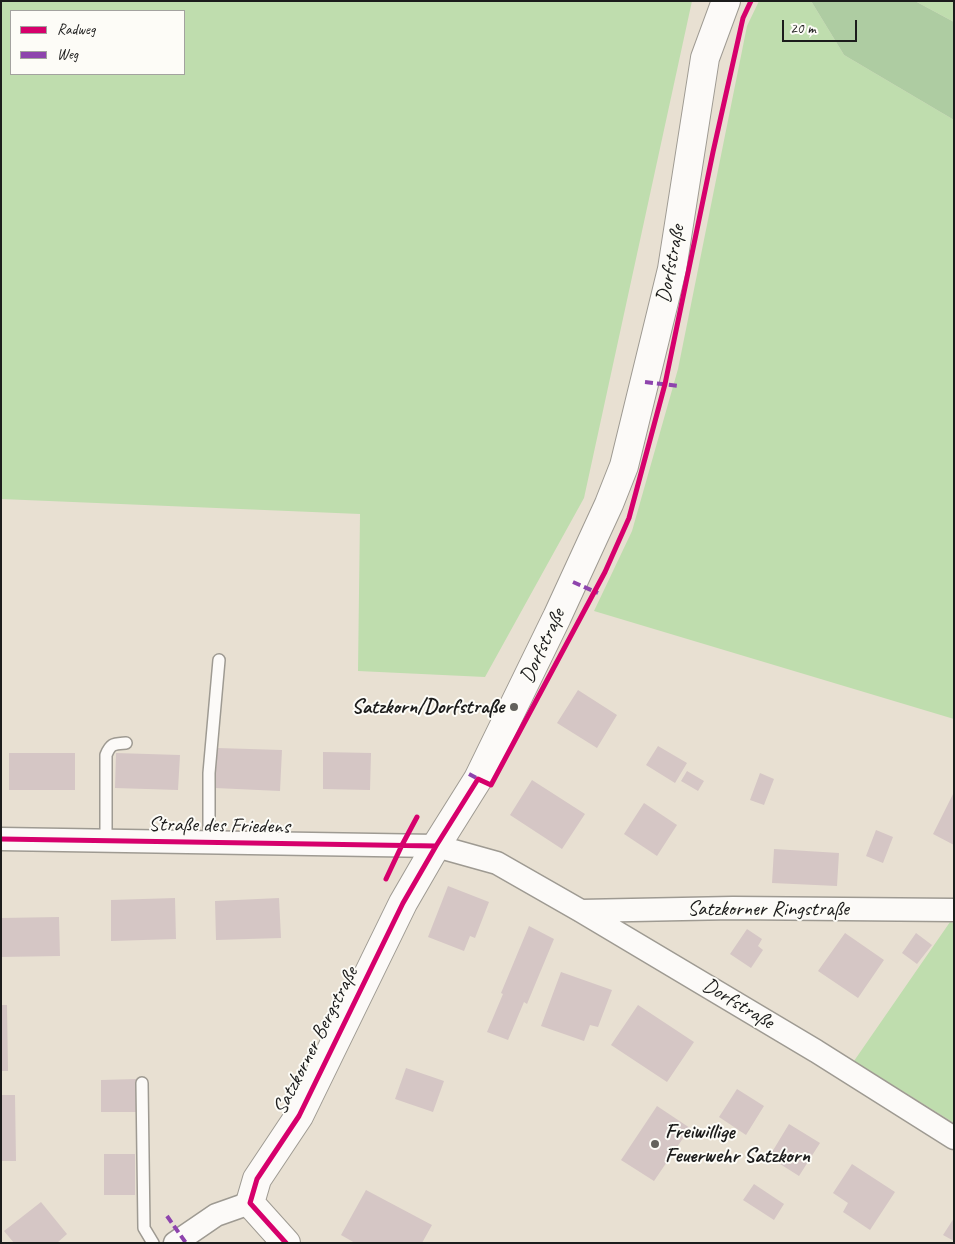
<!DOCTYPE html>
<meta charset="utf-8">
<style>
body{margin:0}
#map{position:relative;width:955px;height:1244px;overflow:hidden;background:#e8e0d2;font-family:Caveat,sans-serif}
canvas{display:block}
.frame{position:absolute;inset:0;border:2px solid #1c1c1c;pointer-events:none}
.legend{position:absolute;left:10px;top:10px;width:175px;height:65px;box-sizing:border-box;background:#fdfcf7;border:1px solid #a3a29f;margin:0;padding:6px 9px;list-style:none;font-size:15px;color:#1c1c1c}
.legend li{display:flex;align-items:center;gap:10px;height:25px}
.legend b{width:25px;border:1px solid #a3a29f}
.scale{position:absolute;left:782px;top:20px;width:75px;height:22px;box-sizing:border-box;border:2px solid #1c1c1c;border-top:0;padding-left:6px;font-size:15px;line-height:18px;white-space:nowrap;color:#1c1c1c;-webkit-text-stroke:4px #fdfcf7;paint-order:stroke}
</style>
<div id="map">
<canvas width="955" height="1244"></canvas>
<div class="frame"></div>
<ul class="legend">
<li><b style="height:6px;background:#d6006c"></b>Radweg</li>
<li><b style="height:6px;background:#8e44ad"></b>Weg</li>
</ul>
<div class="scale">20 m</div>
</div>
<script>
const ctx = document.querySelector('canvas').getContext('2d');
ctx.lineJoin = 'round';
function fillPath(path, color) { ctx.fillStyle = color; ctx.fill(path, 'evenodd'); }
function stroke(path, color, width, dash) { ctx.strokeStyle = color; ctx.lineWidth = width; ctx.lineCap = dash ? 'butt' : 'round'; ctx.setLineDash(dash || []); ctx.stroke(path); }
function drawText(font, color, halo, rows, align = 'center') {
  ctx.font = font + ' Caveat,sans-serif'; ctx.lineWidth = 4; ctx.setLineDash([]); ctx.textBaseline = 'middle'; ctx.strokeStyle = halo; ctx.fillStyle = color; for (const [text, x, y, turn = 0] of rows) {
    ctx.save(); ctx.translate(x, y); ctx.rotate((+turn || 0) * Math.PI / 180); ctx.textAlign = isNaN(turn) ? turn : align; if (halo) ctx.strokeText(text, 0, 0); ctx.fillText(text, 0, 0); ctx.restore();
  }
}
fillPath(new Path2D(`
 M 1,1 L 692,1 L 584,498 L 485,677 L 358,671 L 360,514 L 1,499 ZM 11,11 L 184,11 L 184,74 L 11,74 Z
 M 759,1 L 811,1 L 844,55 L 954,120 L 954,719 L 594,611 L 632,531 L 678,369 L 747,26 Z
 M 915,1 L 954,1 L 954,22 Z
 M 950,922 L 954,923 L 954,1123 L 854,1061 Z`), '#bfddae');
fillPath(new Path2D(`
 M 811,1 L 915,1 L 954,22 L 954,120 L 844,55 Z`), '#aecca2');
fillPath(new Path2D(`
 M 578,690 L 617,715 L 597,748 L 557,723 Z
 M 658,746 L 687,763 L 675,783 L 646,765 Z
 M 217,748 L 282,750 L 280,791 L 215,788 Z
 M 323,752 L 371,753 L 370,790 L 323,789 Z
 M 9,753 L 75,753 L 75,790 L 9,790 Z
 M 116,753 L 180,755 L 178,790 L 115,788 Z
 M 687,771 L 704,781 L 698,791 L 681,781 Z
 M 760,773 L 774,779 L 764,805 L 750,800 Z
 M 532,780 L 585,814 L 562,849 L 510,815 Z
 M 954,792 L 954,845 L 933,834 Z
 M 644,803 L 677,825 L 657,856 L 624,834 Z
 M 876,830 L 893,837 L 883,863 L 866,856 Z
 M 774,849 L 839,853 L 837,886 L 772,883 Z
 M 448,886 L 489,902 L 475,938 L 470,936 L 464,951 L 428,937 Z
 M 175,898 L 176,939 L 111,941 L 111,900 Z
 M 279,898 L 281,938 L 216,940 L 215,901 Z
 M 59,917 L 60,956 L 1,957 L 1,918 Z
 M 529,926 L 554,939 L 527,1004 L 524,1002 L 508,1040 L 487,1032 L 503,994 L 501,993 Z
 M 747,929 L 762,939 L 758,946 L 763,950 L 751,968 L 730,954 Z
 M 845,933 L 884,960 L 858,998 L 818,971 Z
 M 916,933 L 932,945 L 917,964 L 902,953 Z
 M 561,972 L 612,990 L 598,1027 L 590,1025 L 584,1041 L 541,1026 Z
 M 1,1005 L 7,1005 L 8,1071 L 1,1071 Z
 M 638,1005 L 694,1042 L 667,1082 L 611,1045 Z
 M 406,1068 L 444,1081 L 433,1112 L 395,1099 Z
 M 136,1079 L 136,1112 L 101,1112 L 101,1080 Z
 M 737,1089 L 764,1106 L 746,1135 L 719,1117 Z
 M 1,1095 L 15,1095 L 16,1161 L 1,1161 Z
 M 657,1106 L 690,1128 L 654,1181 L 621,1160 Z
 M 789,1124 L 820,1143 L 799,1176 L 769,1157 Z
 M 104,1154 L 135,1154 L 135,1195 L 104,1195 Z
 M 852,1164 L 895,1192 L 870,1230 L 843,1212 L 848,1203 L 833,1193 Z
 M 754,1184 L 784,1204 L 774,1220 L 743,1200 Z
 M 366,1190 L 432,1225 L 422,1243 L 355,1243 L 341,1235 Z
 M 41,1202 L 67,1234 L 57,1243 L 14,1243 L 4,1231 Z
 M 954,1218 L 954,1241 L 943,1235 Z`), '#d5c6c5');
const lane = new Path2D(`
 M 106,840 L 106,755 C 111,743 114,744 126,743
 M 209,842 L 209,773 L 219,660
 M 142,1083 L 144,1228 L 153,1243`);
const street = new Path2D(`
 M 1,839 L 436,846 L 497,863 L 581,911 L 816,1051 L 954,1138
 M 581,911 L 733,908 L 954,910
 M 175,1243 L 216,1215 L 250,1203`);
const secondary = new Path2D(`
 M 286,1243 L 250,1203 L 257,1179 L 299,1116 L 403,903 L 436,846 L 478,779 L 557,617 L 609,504 L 624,466 L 672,269 L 705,58 L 726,1`);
stroke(lane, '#9e9a92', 14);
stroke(street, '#9e9a92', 25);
stroke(secondary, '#9e9a92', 30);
stroke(lane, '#fcfaf8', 11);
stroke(street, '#fcfaf8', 22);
stroke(secondary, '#fcfaf8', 28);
stroke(new Path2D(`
 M 645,382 L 679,386
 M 573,582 L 598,593
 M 469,774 L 482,781
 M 167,1216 L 186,1243`), '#8e44ad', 4, [8, 4]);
stroke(new Path2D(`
 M 1,839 L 436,846
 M 386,879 L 402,845 L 417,817
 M 286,1243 L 250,1203 L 257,1179 L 299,1116 L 403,903 L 436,846 L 478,779 L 491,785 L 605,572 L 629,518 L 665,384 L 713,152 L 743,18 L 751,1`), '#d6006c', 5);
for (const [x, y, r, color] of [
 [514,707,5,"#63615c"],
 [655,1144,5,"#63615c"]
]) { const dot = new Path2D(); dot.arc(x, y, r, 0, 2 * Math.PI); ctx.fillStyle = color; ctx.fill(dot); stroke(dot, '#fdfcf7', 2); }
drawText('21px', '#1c1c1c', '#fdfcf7', [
 ["Dorfstraße",671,264,-79],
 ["Dorfstraße",543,646,-65],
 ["Straße des Friedens",219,826,1],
 ["Satzkorner Ringstraße",768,909],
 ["Dorfstraße",738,1004,31],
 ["Satzkorner Bergstraße",316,1041,-63]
]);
drawText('bold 21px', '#1c1c1c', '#fdfcf7', [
 ["Satzkorn/Dorfstraße",504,707],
 ["Freiwillige",665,1132,"left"],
 ["Feuerwehr Satzkorn",665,1156,"left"]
], 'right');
</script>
